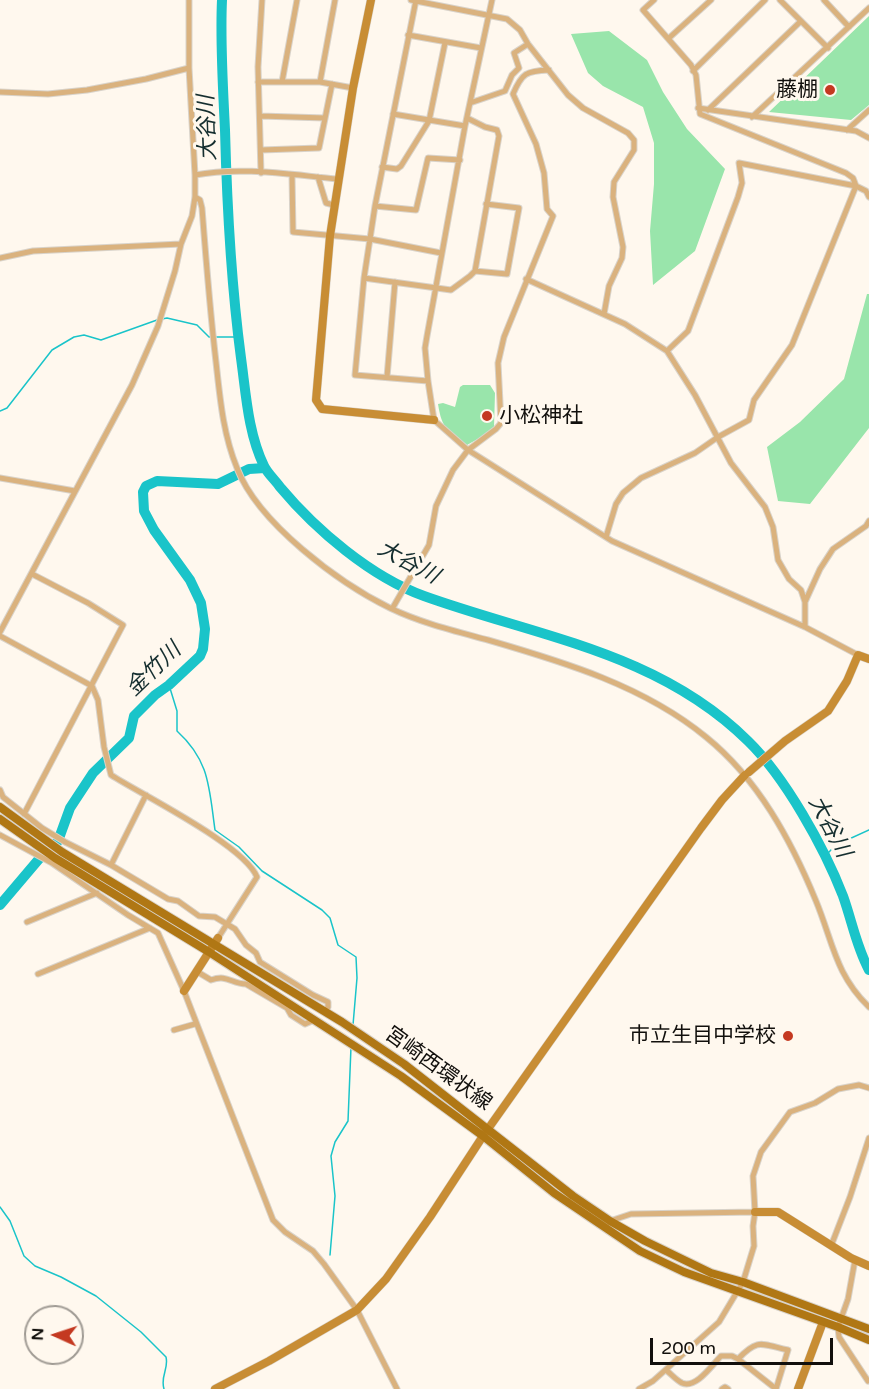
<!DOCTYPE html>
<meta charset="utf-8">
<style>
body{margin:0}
#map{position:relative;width:869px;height:1389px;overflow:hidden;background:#fff8ee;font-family:"Varela Round",sans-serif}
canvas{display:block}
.north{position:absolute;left:24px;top:1305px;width:60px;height:60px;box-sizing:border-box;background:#fff8ee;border:2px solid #a09b94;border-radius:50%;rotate:273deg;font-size:16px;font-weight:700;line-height:24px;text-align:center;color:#110f0c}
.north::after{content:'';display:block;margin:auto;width:21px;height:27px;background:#c43921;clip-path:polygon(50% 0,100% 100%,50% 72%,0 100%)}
.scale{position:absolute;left:650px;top:1338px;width:183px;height:27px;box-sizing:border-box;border:3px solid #110f0c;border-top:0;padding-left:8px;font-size:18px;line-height:21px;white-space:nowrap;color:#110f0c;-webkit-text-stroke:4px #fff8ee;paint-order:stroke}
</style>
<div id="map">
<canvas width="869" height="1389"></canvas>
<div class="north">N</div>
<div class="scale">200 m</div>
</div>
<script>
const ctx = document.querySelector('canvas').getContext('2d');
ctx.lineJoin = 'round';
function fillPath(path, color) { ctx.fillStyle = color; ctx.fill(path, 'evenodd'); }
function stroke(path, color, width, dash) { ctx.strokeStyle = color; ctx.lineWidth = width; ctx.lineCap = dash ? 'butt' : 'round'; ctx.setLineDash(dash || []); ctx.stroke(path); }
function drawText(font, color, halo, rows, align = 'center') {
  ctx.font = font + ' "Varela Round","Noto Sans JP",sans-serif'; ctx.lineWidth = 6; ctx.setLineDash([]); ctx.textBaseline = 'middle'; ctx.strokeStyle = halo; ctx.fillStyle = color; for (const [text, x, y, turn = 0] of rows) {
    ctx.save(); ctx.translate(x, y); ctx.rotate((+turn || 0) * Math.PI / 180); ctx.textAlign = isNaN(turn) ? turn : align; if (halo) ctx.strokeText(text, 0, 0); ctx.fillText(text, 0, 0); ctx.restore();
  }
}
fillPath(new Path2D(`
 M 869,16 L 869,105 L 851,120 L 769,112 Z
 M 609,31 L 647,60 L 663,92 L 687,129 L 725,169 L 695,251 L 653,285 L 650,231 L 654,184 L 654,143 L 643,107 L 603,86 L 588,73 L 571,34 Z
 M 867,294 L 869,294 L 869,428 L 810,504 L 778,501 L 767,447 L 800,422 L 844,379 Z
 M 463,385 L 490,385 L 495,393 L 494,427 L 492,431 L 467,445 C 448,430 442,430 438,404 L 443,403 L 455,407 L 460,387 Z`), '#99e5ab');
stroke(new Path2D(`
 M 162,319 L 167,318 L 197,325 L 209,337 L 212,337
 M 216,337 L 238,337
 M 0,411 L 7,408 L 52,350 L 74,337 L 84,335 L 101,340 L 157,320
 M 169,685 L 177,711 L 177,731 C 210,761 209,788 215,830 L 239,847 L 262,871 L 322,910 L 330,918 L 338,945 L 356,957 L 357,978 L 353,1025
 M 825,856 L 836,845 L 869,830
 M 0,1207 L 10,1221 L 24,1256 L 35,1266 L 61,1277 L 96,1296 L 141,1332 L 166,1357 C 169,1369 160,1376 164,1389
 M 330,1255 L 335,1196 L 331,1156 L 335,1142 L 348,1121 L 351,1047`), '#1ac4c9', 1.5);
stroke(new Path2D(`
 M 222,0 C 220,43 223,87 225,130 C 227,207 231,283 241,358 C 246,394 248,433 264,466 C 268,474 275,480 280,487 C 316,530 371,577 424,596 C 538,637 658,652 748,741 C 785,777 824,847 843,896 C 852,921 856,946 869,970
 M 0,905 L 39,859 L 58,841 L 70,808 L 93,773 L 129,738 L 134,716 L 155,695 L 169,685 L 200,656 L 203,649 L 205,629 L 201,603 L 190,580 L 154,530 L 144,511 L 143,492 L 146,486 L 157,481 L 218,484 L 249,469 L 265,468`), '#1ac4c9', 10);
const street = new Path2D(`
 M 411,0 L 507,19 L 520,30 L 528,44 L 568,95 L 583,108 L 628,133 L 634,140 L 634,150 L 614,182 L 613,197 L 623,247 L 622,258 L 609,286 L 604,314
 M 416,0 L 375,206 L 364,278 L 355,375 L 428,381
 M 492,0 L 465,126 L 427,336 L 425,348 L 428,381 L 434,420 L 468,450 L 612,541 L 805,627 L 858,655
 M 780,0 L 828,48
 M 824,0 L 849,27
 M 408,35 L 481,48
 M 669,38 L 711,0
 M 693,71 L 765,0
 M 258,82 L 320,82 L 353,88
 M 282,82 L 297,0
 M 320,82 L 335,0
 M 0,92 L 48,94 L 87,90 L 146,79 L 189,68
 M 470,103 L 505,91 L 512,75 L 519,68 L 514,53 L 528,44
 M 698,108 L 856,131 L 869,138
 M 708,110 L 801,21
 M 393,114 L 465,126
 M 260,116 L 325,118
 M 752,117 L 869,8
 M 847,130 L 869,110
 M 261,150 L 319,148 L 332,84
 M 382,167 L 397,169 L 401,166 L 429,121 L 445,43
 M 261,173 L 258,67 L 262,0
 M 195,175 C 241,166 292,175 338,179
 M 292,175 L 293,232 L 370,239 L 441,253
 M 318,177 L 326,203 L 334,205
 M 195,197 L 200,200 L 202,208 C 206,260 210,311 216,362 C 220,398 223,434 237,468 C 258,523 339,583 390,608 C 421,623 455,631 488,640 C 564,662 644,686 706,737 C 758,779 791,840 816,901 C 833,942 835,974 869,1007
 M 375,206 L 416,210 L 428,158 L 460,160
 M 0,258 L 33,251 L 181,244
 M 475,271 L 507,274 L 519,208 L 486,204
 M 364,278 L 451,290 L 470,276 L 475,271 L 499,136 L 497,130 L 485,127 L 467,118
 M 526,279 L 625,324 L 667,351 L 695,395 L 731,463 L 765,507 L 773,527 L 778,560 L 789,579 L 801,590 L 805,602 L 805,627
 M 667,351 L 688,331 L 738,197 L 742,183 L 739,163 L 856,186 L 866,191 L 869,197
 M 387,377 L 395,282
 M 0,478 L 75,491
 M 606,537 L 616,504 L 623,493 L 641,478 L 695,453 L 718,437 L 749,420 L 754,400 L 792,345 L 856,186 L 853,178 L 846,173 L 700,114 L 696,75 L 691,65 L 643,10 L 654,0
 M 805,602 L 820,569 L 833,549 L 866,526 L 869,521
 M 392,609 L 429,545 L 436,506 L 453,470 L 468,450 L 496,429 L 501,423 L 498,363 L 504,337 L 553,216 L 547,209 L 544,173 L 536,144 L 513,94 C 522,73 526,71 549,70
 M 0,632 L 132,385 L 158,326 L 175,271 L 181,244 L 192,216 L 195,197 L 195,175 L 189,68 L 189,0
 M 0,636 L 92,686 L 98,700 L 104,747 L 111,775 C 144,796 244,845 257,877 L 218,938
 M 0,790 L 3,797 L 42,828 L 65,842 L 111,865 L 168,899 L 178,901 L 199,916 L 215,917 L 235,929 L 246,945 L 256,953 L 260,962 L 313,995 L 328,1002 L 328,1007 L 325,1012
 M 24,814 L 123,625 L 88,603 L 32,574
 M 0,835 L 52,863 L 128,915 L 158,933 L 184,991 L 273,1220 L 285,1232 L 313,1251 L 324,1264 L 357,1310 L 397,1389
 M 111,865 L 146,795
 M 27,922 L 97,893
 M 196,971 L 211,980 C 228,974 231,984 246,984 L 287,1008 L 291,1015 L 305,1024 L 314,1020
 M 38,974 L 150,928
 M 174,1030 L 195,1024
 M 610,1221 L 631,1214 L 755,1212
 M 831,1246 L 850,1197 L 869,1138
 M 855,1260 L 848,1299 L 838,1327 L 839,1337 L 868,1381
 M 738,1359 C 758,1338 761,1344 788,1350 L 776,1389
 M 666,1370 C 671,1374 676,1380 682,1383 C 696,1389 712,1365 721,1356 L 732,1356 L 738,1359 L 776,1389
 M 639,1389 L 653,1381 L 719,1322 L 743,1282 L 754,1246 L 753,1226 L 755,1212 L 753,1176 L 761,1152 L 790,1112 L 815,1103 L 838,1089 L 859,1085 L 869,1088
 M 722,1389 L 725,1387 L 728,1389`);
const secondary = new Path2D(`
 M 371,0 L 353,88 L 330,236 L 316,400 L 322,409 L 434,420
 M 749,772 L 785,741 L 828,711 L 847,681 L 858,655 L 869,659
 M 184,991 L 218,938
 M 755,1212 L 778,1212 L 851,1258 L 869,1266
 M 215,1389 L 269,1361 L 357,1310 L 386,1279 L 430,1217 L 483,1136 L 701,828 L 722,800 L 745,775
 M 798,1389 L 823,1322`);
const primary = new Path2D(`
 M 0,807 L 62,852 L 342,1022 L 404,1064 L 573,1196 L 610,1221 L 645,1241 L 711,1273 L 743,1282 L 869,1329
 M 0,819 L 55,858 L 209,952 L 401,1076 L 483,1136 L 554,1193 L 640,1251 L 684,1272 L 838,1327 L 869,1340`);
stroke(street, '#d9d3ca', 7);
stroke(secondary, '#d9d3ca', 9);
stroke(primary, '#d9d3ca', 10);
stroke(street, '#dab27e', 5);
stroke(secondary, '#c88d34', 8);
stroke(primary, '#b07714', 8);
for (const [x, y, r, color] of [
 [830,90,6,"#c43921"],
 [487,416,6,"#c43921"],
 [788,1036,6,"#c43921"]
]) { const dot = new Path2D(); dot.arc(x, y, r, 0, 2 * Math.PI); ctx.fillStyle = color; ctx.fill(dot); stroke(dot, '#fff8ee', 2); }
drawText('21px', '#110f0c', '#fff8ee', [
 ["藤棚",818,90],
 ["小松神社",499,416,"left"],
 ["市立生目中学校",776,1036]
], 'right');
drawText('21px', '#110f0c', '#fff8ee', [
 ["宮崎西環状線",438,1069,36]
]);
drawText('italic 22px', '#152e2f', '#fff8ee', [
 ["大谷川",208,128,-92],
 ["大谷川",408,563,28],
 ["金竹川",154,670,-44],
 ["大谷川",829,827,62]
]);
</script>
